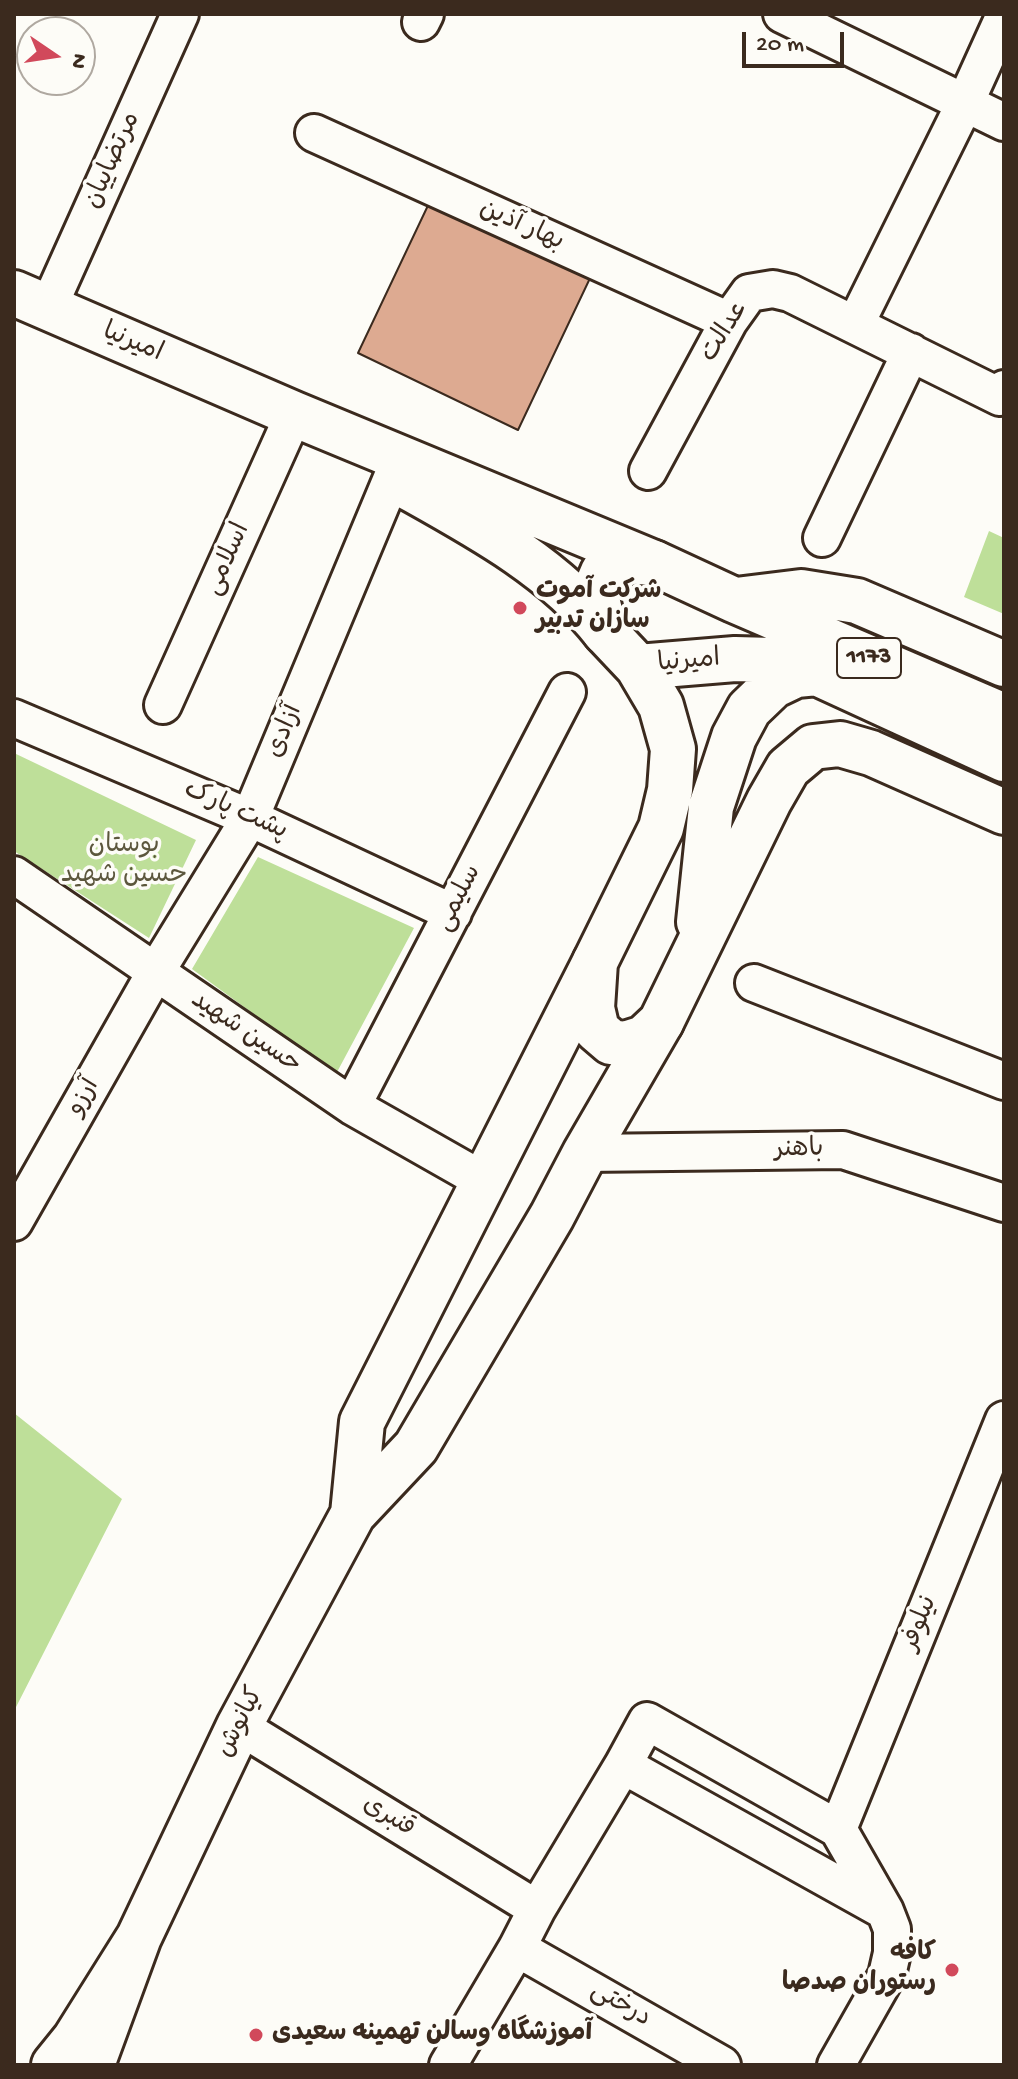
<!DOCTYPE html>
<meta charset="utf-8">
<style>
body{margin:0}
#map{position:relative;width:1018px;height:2079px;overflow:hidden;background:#fdfcf7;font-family:"Gochi Hand",sans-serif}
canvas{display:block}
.frame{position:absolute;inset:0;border:16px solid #3b2a1e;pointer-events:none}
.north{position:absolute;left:16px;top:16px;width:80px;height:80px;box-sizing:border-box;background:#fdfcf7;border:2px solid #afa8a0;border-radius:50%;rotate:103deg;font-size:22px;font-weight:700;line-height:32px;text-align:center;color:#3b2a1e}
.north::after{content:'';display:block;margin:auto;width:28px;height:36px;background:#d1495b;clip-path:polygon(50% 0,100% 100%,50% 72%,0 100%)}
.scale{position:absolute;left:742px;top:32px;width:102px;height:36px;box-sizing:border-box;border:4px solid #3b2a1e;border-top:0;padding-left:10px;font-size:24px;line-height:28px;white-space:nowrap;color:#3b2a1e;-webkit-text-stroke:6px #fdfcf7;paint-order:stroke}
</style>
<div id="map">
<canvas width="1018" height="2079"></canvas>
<div class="frame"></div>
<div class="north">N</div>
<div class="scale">20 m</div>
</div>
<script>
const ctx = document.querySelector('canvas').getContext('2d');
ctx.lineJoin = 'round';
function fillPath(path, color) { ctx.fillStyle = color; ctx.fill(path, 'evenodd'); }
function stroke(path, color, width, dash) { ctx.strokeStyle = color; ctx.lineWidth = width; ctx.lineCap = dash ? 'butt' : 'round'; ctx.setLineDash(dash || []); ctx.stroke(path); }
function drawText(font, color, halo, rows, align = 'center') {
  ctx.font = font + ' "Gochi Hand","Playpen Sans Arabic",sans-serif'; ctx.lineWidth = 7; ctx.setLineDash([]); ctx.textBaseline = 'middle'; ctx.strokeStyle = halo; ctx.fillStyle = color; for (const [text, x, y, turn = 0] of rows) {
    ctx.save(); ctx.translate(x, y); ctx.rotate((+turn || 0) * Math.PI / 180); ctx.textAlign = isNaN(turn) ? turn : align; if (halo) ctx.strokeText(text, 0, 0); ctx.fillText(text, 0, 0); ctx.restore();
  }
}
fillPath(new Path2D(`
 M 989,531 L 1004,538 L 1004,614 L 964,597 Z
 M 14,753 L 196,840 L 149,938 L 14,851 Z
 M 258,857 L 414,928 L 336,1074 L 192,969 Z
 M 14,1413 L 122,1499 L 14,1711 Z`), '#bedf99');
const building = new Path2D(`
 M 432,197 L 592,274 L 518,430 L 358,353 Z`);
fillPath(building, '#ddaa91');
stroke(building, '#3b2a1e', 2);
const minor = new Path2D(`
 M 782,14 L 1004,122
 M 421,22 L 425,14
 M 314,133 L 729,321
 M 48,308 L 180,14
 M 855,325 L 965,103 L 1004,17
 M 648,471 L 729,321 L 749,293 L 773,289 L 790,293 L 1000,397 L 1004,389
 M 822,538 L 911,352
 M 163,705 L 294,414
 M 14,718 L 250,818 L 453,913
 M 14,875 L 352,1106 L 484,1181
 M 754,983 L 1004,1081
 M 352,1106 L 567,692
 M 585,1153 L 843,1150 L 1004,1203
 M 14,1222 L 155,973 L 250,818 L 392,478
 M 239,1726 L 537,1909
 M 838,1829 L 647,1721 L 623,1765 L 885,1911
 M 838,1829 L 1004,1420
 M 517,1948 L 722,2065
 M 448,2065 L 517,1948 L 537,1909 L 623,1765
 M 836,2065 L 887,1975 L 892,1953 L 892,1929 L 885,1911 L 838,1829`);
const secondary = new Path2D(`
 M 14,293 L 294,414 L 654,563
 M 397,481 C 470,522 553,565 605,632
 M 353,1514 L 362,1422 L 595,962
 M 139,1937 L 239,1726 L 353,1514 L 416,1447 L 552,1216 L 585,1153 L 661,1022
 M 54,2065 L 75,2039 L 139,1937 L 92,2065`);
const primary = new Path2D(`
 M 736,600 L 801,592 L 857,601 L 1004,664
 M 638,667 L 735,659 L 772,660 L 817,673 L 1004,759
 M 1004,716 L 734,600 L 654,563 L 624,561 L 614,563 L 603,572 L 597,586 L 598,603 L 605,632 L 638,667 L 661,706 L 673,749 L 670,790 L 661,828 L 595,962 L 592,1008 L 597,1030 L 611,1042 L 625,1044 L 644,1038 L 661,1022 L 769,801 L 788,768 L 813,747 L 840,744 L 871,753 L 1004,812
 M 699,922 L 711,807 L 734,737 L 749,709 L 773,686 L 796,675 L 817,673`);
stroke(minor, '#3b2a1e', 42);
stroke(secondary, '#3b2a1e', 50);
stroke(primary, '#3b2a1e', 50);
stroke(minor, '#fdfcf7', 36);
stroke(secondary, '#fdfcf7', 44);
stroke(primary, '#fdfcf7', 44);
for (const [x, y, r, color] of [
 [520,608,8,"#d1495b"],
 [952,1970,8,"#d1495b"],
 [256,2035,8,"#d1495b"]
]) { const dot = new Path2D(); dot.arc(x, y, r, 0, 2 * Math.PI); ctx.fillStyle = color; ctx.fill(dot); stroke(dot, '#fdfcf7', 3); }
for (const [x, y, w] of [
 [869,658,64]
]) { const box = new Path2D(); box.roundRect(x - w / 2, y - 20, w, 40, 6); ctx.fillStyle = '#fdfcf7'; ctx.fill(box); stroke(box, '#3b2a1e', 2); }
drawText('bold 24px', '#3b2a1e', null, [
 ["1173",869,658]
]);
drawText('26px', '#3b2a1e', '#fdfcf7', [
 ["مرتضاییان",114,161,-66],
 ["بهار آذین",521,227,24],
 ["عدالت",726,332,-58],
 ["امیرنیا",132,344,23],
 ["اسلامی",229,560,-66],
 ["امیرنیا",689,663,-5],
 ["آزادی",286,732,-67],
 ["پشت پارک",235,812,24],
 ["سلیمی",460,899,-63],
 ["حسین شهید",245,1034,34],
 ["آرزو",85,1098,-60],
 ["باهنر",799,1151,-1],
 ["نیلوفر",921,1624,-68],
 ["کیانوش",242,1723,-63],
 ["قنبری",388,1818,31],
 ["درختی",620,2006,30]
]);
drawText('bold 26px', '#3b2a1e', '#fdfcf7', [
 ["شرکت آموت",536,593],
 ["سازان تدبیر",536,623],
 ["کافه",936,1955,"right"],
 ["رستوران صدصا",936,1985,"right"],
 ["آموزشگاه وسالن تهمینه سعیدی",272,2035]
], 'left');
drawText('26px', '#5c573d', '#fdfcf7', [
 ["بوستان",124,847],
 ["حسین شهید",124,877]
]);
</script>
